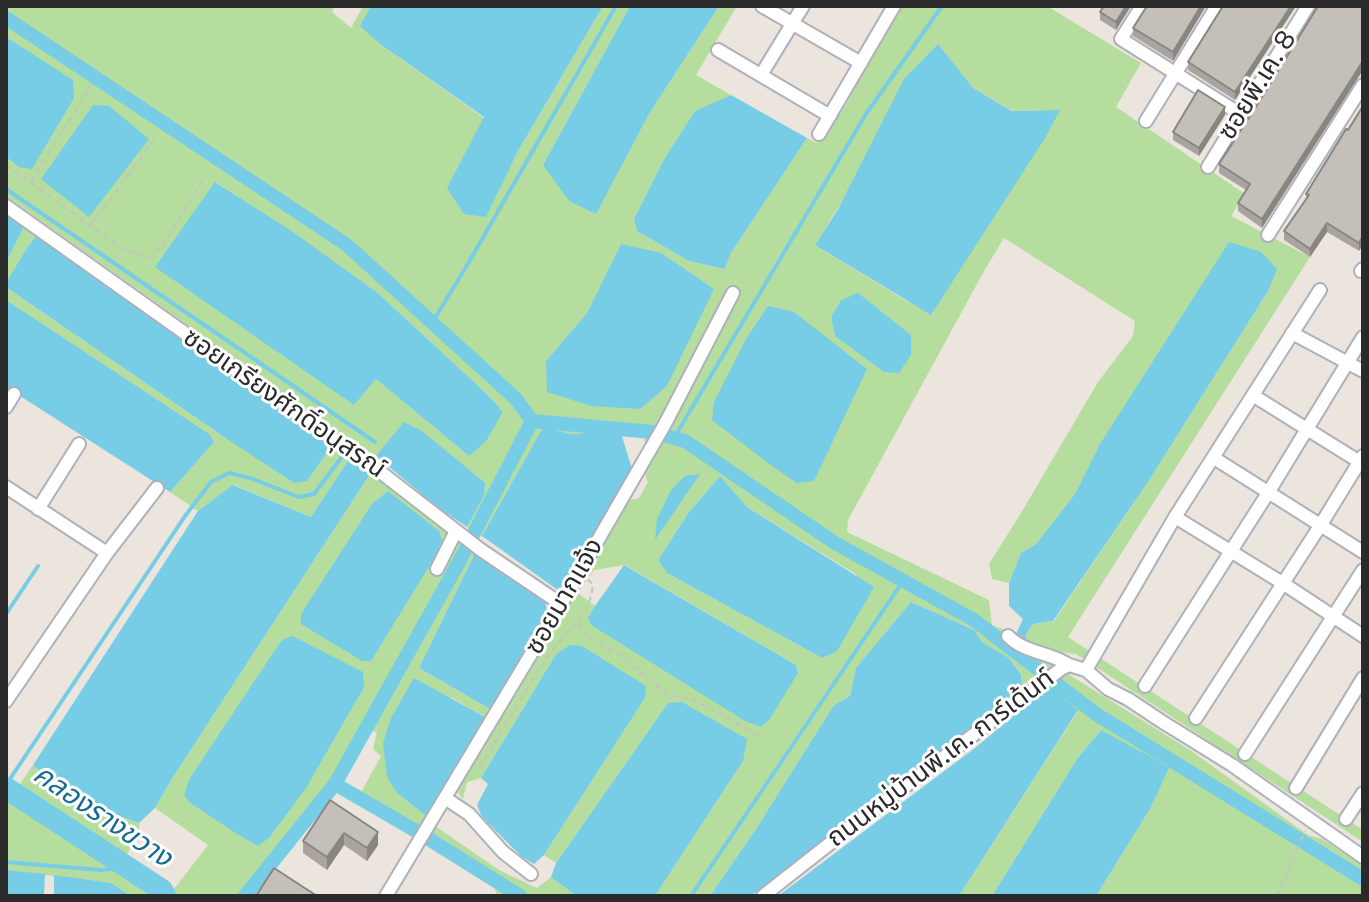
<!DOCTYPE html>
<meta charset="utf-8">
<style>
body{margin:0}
#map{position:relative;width:1369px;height:902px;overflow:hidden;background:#ebe5de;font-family:"Space Grotesk",sans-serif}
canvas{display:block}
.frame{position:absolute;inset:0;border:8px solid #2a2a2a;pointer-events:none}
</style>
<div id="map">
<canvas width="1369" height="902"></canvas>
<div class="frame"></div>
</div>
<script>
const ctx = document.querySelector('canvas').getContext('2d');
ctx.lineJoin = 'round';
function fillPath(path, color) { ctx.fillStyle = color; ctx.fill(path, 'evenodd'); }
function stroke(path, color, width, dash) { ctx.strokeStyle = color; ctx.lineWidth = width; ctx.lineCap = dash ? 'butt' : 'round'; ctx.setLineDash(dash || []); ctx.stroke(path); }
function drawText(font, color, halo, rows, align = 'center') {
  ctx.font = font + ' "Space Grotesk","Noto Sans Thai",sans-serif'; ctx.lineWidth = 6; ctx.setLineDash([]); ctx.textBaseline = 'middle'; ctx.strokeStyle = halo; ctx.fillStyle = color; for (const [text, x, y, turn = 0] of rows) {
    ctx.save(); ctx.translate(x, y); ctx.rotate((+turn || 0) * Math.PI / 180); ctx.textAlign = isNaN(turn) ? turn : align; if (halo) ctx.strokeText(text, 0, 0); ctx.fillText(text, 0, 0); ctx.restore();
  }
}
fillPath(new Path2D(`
 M 6,6 L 335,6 L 332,12 L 351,28 L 363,6 L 371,6 L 361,25 L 380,44 L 484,118 L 485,217 L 518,151 L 603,6 L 630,6 L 543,165 L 595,214 L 649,114 L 719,6 L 737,6 L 696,75 L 731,95 L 695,112 L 663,161 L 634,219 L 637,231 L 689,261 L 723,269 L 731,253 L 807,138 L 817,143 L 846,105 L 896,6 L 1047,6 L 1141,63 L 1116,107 L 1245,194 L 1231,216 L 1310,257 L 1068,637 L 1363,830 L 1363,842 L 1076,654 L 1049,651 L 1027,643 L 1026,634 L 1033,624 L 1054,621 L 1148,482 L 1268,291 L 1100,444 L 1075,494 L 1036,544 L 1021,553 L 1009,583 L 992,579 L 989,564 L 1021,513 L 1098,382 L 1133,336 L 1135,321 L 1004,238 L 983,273 L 848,520 L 847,532 L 989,600 L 992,625 L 1021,636 L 1030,651 L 1059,663 C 1049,674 1036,683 1022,688 L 1021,673 L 1009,658 L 982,642 L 974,630 L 911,602 L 856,668 L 850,696 L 834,705 L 756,829 L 710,896 L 655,896 L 743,761 L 668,703 L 556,863 L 544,855 L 645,698 L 556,654 L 481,778 L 467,782 L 463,799 L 455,789 L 625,501 L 639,498 L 648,482 C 640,467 650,450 643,436 L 607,432 L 570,434 L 543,427 L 482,536 L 467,527 L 484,496 L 383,449 L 376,456 L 338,432 L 6,196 L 6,157 L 19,167 L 38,58 L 6,37 ZM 937,45 L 973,88 L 1013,111 L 1059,110 L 908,302 L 815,245 ZM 216,182 L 379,294 L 490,397 L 503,412 L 469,456 L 376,379 L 354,404 L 156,266 ZM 621,244 L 714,289 L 546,361 L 587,313 ZM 857,294 L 911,335 L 835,336 L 831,317 L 841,300 ZM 720,476 L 747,507 L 857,575 L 822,658 L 667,573 L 658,560 L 689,512 ZM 625,565 L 796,665 L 798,673 L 589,618 L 595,606 L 578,593 L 594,570 Z
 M 24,227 L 36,236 L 26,249 L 6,283 L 6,262 Z
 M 6,287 L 224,437 L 307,481 L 333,444 L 351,456 L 311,517 L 234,485 L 198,511 L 170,492 L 213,443 L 6,300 Z
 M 372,471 L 459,542 L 475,553 L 419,668 L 490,709 L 485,717 L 450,697 L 397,793 L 426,816 L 413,834 L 360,794 L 381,756 L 373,749 L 377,732 L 359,728 L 326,792 L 281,849 L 240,896 L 175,896 L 171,893 L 208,845 L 155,808 L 173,777 Z
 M 1068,674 L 1190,750 L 1308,835 L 1322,839 L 1363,866 L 1363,896 L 1096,896 L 1150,809 L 1168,769 L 1101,730 L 1077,759 L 992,896 L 959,896 L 1078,711 L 1049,686 Z
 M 33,765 L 56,789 L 99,809 L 139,823 C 141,839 135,844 125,856 L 18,787 Z
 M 6,793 L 143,882 L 153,896 L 131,896 L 111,883 L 6,870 Z
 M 435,826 L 499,870 L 537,888 L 551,877 L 576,896 L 497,896 L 494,885 L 428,842 Z`), '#b5de9e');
fillPath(new Path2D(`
 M 371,6 L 603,6 L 518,151 L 486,217 L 464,214 L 447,188 L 484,117 L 380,44 L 360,26 Z
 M 630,6 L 719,6 L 649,114 L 596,214 L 569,201 L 543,165 Z
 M 6,37 L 73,80 L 74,98 L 32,169 L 19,167 L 6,157 Z
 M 938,44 L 973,88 L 1012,111 L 1060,110 L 1045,138 L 931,315 L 815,245 L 838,209 L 904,79 Z
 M 731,95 L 807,138 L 731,253 L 724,269 L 689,261 L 637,231 L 634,219 L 663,161 L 695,111 Z
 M 93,105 L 109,106 L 149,139 L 89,217 L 41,179 Z
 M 215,182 L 293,232 L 379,294 L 490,397 L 503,412 L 486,441 L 469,456 L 376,379 L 354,405 L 155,267 Z
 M 6,215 L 24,227 L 6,262 Z
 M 36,236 L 333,444 L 307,481 L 294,483 L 224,437 L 6,287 L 6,283 L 26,249 Z
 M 1229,242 L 1261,252 L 1277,269 L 1268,291 L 1148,482 L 1053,621 L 1033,624 L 1026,634 L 1027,643 L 1025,643 L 1021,636 L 1016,634 L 1023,619 L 1009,606 L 1009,583 L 1021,553 L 1036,544 L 1075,494 L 1100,444 Z
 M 621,244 L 661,253 L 714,289 L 667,386 L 640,409 L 591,406 L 547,392 L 546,361 L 587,313 Z
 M 858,293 L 911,335 L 911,355 L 899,373 L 884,372 L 835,336 L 831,317 L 841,300 Z
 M 6,300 L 209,434 L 214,442 L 170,492 L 6,387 Z
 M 768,306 L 794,312 L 867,369 L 814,481 L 797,483 L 772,466 L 712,420 L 714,402 L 746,339 Z
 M 404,422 L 422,431 L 485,483 L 484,496 L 467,527 L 440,509 L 376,456 Z
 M 543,427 L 570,434 L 607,432 L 621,433 L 632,469 L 562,593 L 482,536 Z
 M 351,456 L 372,471 L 173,777 L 155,808 L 139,823 L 99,809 L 56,789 L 33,765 L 198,511 L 233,485 L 311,517 Z
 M 700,474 L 655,540 L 657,519 L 671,490 L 685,476 Z
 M 720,476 L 747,507 L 874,587 L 837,651 L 822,658 L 667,573 L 658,560 L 689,512 Z
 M 388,491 L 439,531 L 442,540 L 436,555 L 371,661 L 362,661 L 301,624 L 301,614 L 372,504 Z
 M 475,553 L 544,598 L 548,613 L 490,709 L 419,668 Z
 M 624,565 L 796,665 L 798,673 L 769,720 L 761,727 L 745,721 L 591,625 L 588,618 L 595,606 Z
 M 911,602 L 974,630 L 982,642 L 1009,658 L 1021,674 L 1022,688 L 751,896 L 710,896 L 756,829 L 834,705 L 850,696 L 856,668 Z
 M 292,636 L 363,672 L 364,687 L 306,788 L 269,838 L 258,846 L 237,834 L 189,802 L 184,795 L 190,778 L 281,641 Z
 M 570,645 L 582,646 L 646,686 L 645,698 L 544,855 L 534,864 L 522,857 L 482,817 L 477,805 L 488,784 L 481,778 L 556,654 Z
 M 414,678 L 485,717 L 426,816 L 397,793 L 387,777 L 383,743 L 391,718 Z
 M 1049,686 L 1078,710 L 959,896 L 778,896 L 975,748 Z
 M 682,702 L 747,739 L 743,761 L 655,896 L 576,896 L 551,877 L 556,863 L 668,703 Z
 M 1101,730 L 1151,757 L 1169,768 L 1150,809 L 1096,896 L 992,896 L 1077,759 Z
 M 6,870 L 45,874 L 44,896 L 6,896 Z
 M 54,875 L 111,883 L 131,896 L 54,896 Z`), '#77cce6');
stroke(new Path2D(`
 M 6,189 L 375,442
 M 432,323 L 466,267 L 616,6
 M 674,438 L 866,114 L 942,6
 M 6,614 L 38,566
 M 6,785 L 185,516 L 211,482 L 229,473 L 250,478 L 299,497 L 314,494 L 341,458
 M 6,862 L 101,870 L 127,867
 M 691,896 L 903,581`), '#77cce6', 4);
stroke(new Path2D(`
 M 6,18 L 347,245 L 516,399 L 532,421 L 459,562 L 335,784 L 245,896
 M 532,421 L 652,432 L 685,441 L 835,543 L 974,620 L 1096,714 L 1363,879
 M 335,784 L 416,831 L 520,896`), '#77cce6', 14);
stroke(new Path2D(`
 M 6,788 L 162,890 L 165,896`), '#77cce6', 22);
const minor = new Path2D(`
 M 762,6 L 861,63
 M 1142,6 L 1121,39 L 1240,114
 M 718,50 L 830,116
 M 761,75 L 803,6
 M 1146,121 L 1217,6
 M 819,134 L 894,6
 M 1208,167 L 1308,6
 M 6,206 L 383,474 L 481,550 L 561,604
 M 1268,235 L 1363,85
 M 1361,271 L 1363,269
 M 1292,333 L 1363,371
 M 1254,396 L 1363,464
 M 6,407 L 14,394
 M 1214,458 L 1363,552
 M 6,487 L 107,553
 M 38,509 L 79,444
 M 1175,517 L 1284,584 L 1363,636
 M 437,569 L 456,531
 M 1008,636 C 1024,653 1050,652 1069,665
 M 1086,670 L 1175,517 L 1320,290
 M 1145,686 L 1268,493 L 1363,337
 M 6,701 L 107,553 L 157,488
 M 1196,718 L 1320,526 L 1363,456
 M 1245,754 L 1363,570
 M 1296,788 L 1363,678
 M 445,798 L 469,814 L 503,852 L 531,874
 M 1346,819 L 1363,793
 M 386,896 L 561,604 L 665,424 L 733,293
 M 763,896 L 847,830 L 1061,669 L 1069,665 L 1086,670 L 1108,689 L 1128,699 L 1161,721 L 1232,765 L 1363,857`);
stroke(minor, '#aeb0ba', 16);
stroke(new Path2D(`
 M 6,165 L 121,248 L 148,258 L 163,245 L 203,180
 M 31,181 L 92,84
 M 91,225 L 157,136
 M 579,623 L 583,633 L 625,659 L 668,695 L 693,699 L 761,737
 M 479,769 C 502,732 523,693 547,657 C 566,630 589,621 593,585 L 588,579
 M 1277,896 L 1305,831`), '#c3c3c3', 2, [6, 4]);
stroke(minor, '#fff', 12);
fillPath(new Path2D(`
 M 1104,6 L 1131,6 L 1116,30 L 1100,20 L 1100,12 Z
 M 1206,6 L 1173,61 L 1133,36 L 1133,28 Z
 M 1223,6 L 1296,6 L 1235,100 L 1188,70 L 1188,62 Z
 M 1318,6 L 1262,228 L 1238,211 L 1238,203 L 1246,190 L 1219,173 L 1219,164 L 1259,102 Z
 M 1363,106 L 1359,251 L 1327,232 L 1310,257 L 1284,240 L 1284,231 L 1306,199 L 1306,194 Z
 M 1225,115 L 1199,156 L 1173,140 L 1173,132 Z
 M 330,800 L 378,845 L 367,861 L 344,845 L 327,870 L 303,853 L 303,841 Z`), '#a9a49f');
fillPath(new Path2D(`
 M 1126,6 L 1131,6 L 1116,30 L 1116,22 Z
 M 1201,6 L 1206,6 L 1173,61 L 1173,52 Z
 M 1291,6 L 1296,6 L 1235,100 L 1235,92 Z
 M 1363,61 L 1363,70 L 1262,228 L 1262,219 Z
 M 1225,107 L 1225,115 L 1199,156 L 1199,148 Z
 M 1327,223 L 1327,232 L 1310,257 L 1310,249 Z
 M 1363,236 L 1363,245 L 1359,251 L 1359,243 Z
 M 378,832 L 378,845 L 367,861 L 367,848 Z
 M 344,833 L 344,845 L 327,870 L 327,857 Z`), '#898682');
const building = new Path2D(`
 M 1104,6 L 1126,6 L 1116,22 L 1100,12 Z
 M 1147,6 L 1201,6 L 1173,52 L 1133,28 Z
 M 1223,6 L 1291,6 L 1235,92 L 1188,62 Z
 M 1318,6 L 1363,6 L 1363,61 L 1262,219 L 1238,203 L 1250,184 L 1219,164 L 1259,102 Z
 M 1198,90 L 1225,107 L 1199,148 L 1173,132 Z
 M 1363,106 L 1363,236 L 1359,243 L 1327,223 L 1310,249 L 1284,231 L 1309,195 L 1306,194 L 1343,134 L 1346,129 L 1348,130 Z
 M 330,800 L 378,832 L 367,848 L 344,833 L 327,857 L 303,841 Z
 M 274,868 L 317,896 L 256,896 Z`);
fillPath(building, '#c4bfb9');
stroke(building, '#898682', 2);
drawText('26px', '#2a2a2a', '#fff', [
 ["ซอยพี.เค. 8",1258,86,-58],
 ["ซอยเกรียงศักดิ์อนุสรณ์",284,404,35],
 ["ซอยมากแจ้ง",565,597,-60],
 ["ถนนหมู่บ้านพี.เค. การ์เด้นท์",941,759,-37]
]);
drawText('italic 28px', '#166b93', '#fff', [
 ["คลองรางขวาง",102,817,34]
]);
</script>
